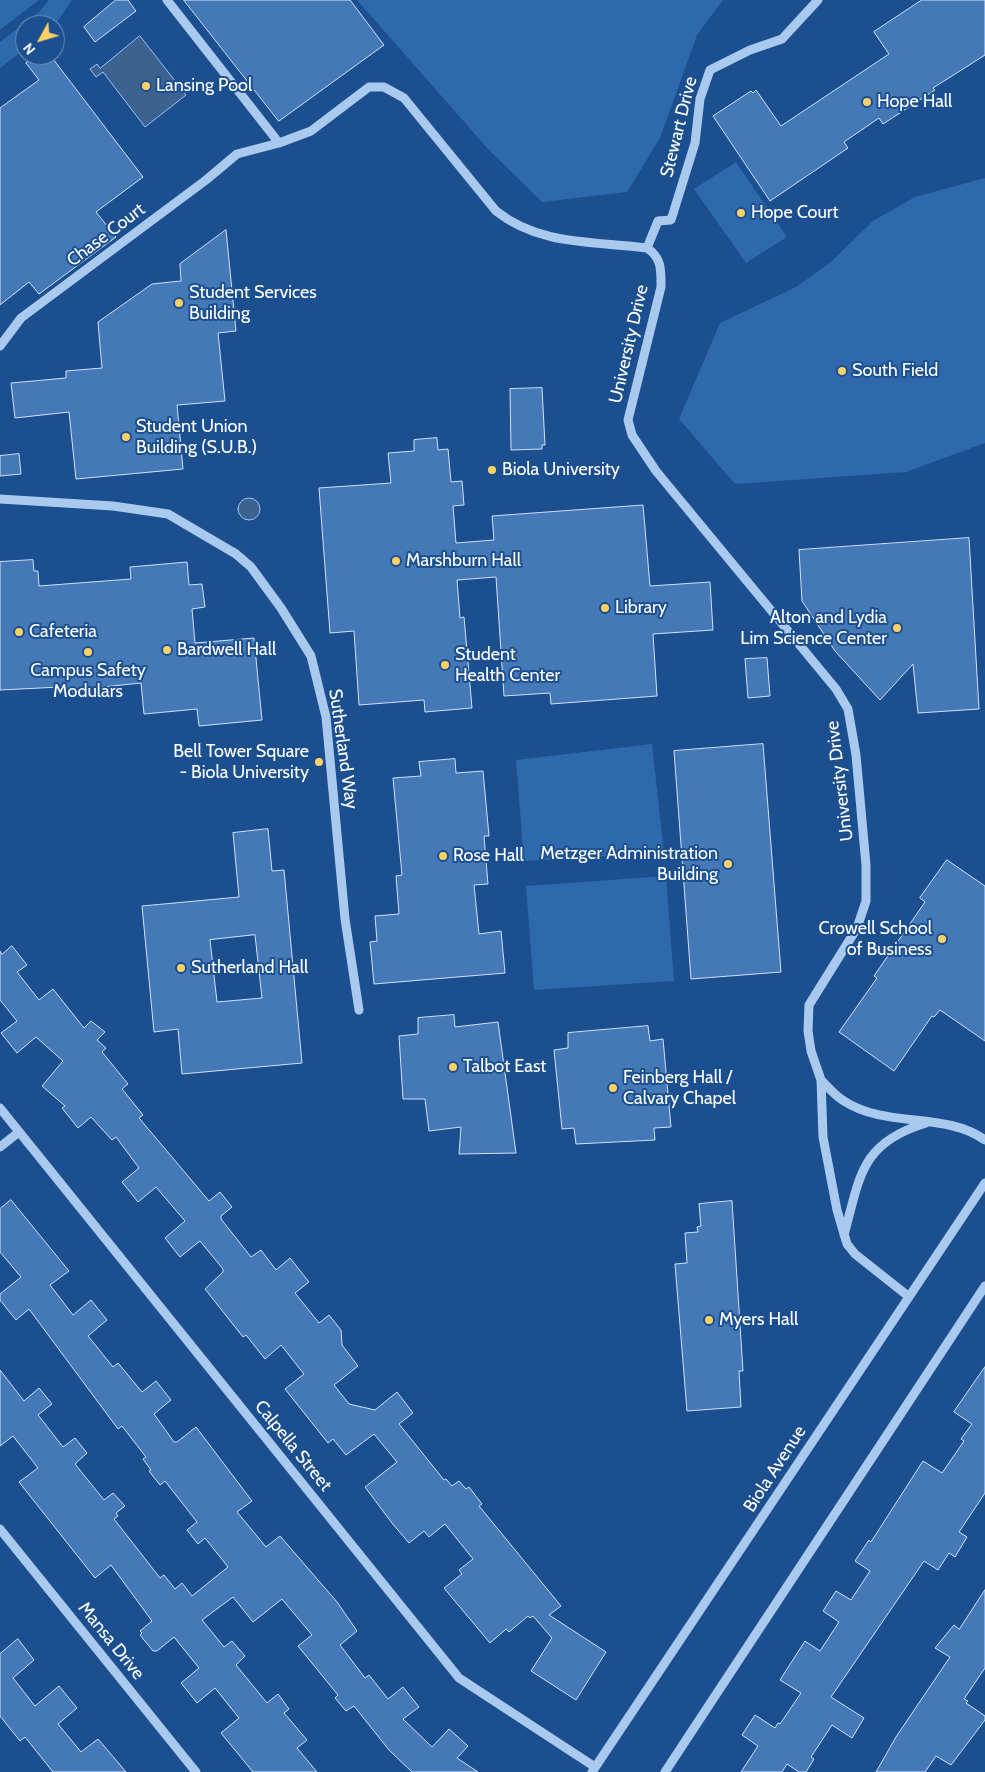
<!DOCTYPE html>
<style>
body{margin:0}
#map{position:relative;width:985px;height:1772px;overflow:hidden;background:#1b4f8f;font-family:Cabin,sans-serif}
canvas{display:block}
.north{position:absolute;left:15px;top:15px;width:50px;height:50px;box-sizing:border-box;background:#1b4f8f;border:1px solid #7695bc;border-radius:50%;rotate:231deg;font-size:14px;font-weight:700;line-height:20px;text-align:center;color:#fff}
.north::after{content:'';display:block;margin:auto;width:18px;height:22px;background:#ffd166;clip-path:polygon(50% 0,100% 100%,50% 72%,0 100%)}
</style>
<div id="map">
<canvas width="985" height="1772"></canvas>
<div class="north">N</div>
</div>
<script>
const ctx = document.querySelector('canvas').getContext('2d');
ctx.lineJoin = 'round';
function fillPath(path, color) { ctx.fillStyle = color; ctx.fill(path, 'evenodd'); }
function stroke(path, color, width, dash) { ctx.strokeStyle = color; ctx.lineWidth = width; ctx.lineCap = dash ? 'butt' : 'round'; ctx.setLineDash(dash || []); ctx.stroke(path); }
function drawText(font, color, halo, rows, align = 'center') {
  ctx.font = font + ' Cabin,sans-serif'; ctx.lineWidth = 4; ctx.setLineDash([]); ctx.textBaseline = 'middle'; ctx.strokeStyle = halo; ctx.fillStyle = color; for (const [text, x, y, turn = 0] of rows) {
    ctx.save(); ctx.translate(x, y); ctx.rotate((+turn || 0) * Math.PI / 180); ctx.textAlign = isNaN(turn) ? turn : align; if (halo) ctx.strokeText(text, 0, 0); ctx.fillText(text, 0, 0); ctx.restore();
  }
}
fillPath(new Path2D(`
 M 0,0 L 39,0 L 0,30 Z
 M 49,0 L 72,0 L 55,25 L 25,25 L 25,49 L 0,68 L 0,42 L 39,12 Z
 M 357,0 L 723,0 L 697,35 L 660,138 L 627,192 L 542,202 L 488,149 Z
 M 736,162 L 787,237 L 746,263 L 694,189 Z
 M 985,178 L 985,443 L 906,472 L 735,484 L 679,419 L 720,323 L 796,287 L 831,262 L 873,221 L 915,197 Z
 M 652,744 L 664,853 L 524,861 L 516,760 Z
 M 666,876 L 674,981 L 534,990 L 526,886 Z`), '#2e69ad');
const water = new Path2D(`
 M 140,36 L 186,95 L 145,127 L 103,72 L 96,77 L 90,69 L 97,64 L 100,68 Z
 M238 509a11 11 0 1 1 22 0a11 11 0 1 1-22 0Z`);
fillPath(water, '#3c6290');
stroke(water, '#9cc4f0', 1);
const building = new Path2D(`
 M 116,0 L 128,0 L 136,11 L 95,42 L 84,27 Z
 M 184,0 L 350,0 L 384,45 L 279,121 Z
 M 922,0 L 985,0 L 985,55 L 933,88 L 935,90 L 883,124 L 879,118 L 844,142 L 848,148 L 770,201 L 713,116 L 751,91 L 753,93 L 756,90 L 781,126 L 889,54 L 874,32 Z
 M 38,55 L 50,55 L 143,177 L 96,212 L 116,237 L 39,294 L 29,282 L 0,305 L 0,108 L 39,80 L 26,63 Z
 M 226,230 L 236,331 L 218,333 L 225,401 L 177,405 L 183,469 L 76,479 L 69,412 L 15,418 L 11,383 L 66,378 L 66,371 L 102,368 L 98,322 L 152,284 L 181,281 L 180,264 Z
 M 542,388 L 545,445 L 542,445 L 542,449 L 511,450 L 510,389 Z
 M 437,438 L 438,450 L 448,449 L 451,482 L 462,481 L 464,505 L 453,506 L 456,543 L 494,540 L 492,516 L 643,505 L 650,586 L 710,582 L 713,630 L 653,634 L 657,696 L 551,704 L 550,693 L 504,696 L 496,577 L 457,580 L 460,618 L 464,617 L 472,708 L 425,712 L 424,700 L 359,705 L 354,631 L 330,633 L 319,488 L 391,483 L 388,453 L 414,451 L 414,440 Z
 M 19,454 L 21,474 L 0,476 L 0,456 Z
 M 969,538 L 979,709 L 918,713 L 913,664 L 880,700 L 835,651 L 802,601 L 799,550 Z
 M 33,560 L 34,571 L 38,571 L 39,586 L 131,579 L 130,567 L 187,562 L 189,585 L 202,584 L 205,607 L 192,609 L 195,643 L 254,638 L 262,720 L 199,726 L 197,709 L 144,714 L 141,683 L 102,687 L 102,689 L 72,692 L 71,689 L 60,690 L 60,687 L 0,690 L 0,562 Z
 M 767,658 L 770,696 L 748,698 L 745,659 Z
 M 763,744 L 781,972 L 691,979 L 674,751 Z
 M 455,759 L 456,773 L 483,771 L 489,836 L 484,836 L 488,884 L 474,885 L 479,934 L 501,931 L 505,973 L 374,984 L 370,942 L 377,941 L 375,916 L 399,914 L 396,876 L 402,875 L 393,778 L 421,776 L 419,762 Z
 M 268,829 L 272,871 L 284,870 L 302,1063 L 182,1074 L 178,1029 L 154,1032 L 142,906 L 239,897 L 233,833 ZM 255,935 L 262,998 L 217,1002 L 210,940 Z
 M 947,860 L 985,886 L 985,1041 L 940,1010 L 934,1017 L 932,1016 L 894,1071 L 839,1032 L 877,978 L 874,976 L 925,902 L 920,898 Z
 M 12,946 L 27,965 L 17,972 L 39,1000 L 53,989 L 84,1028 L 91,1021 L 105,1032 L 97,1040 L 106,1048 L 102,1052 L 128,1084 L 122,1089 L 143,1115 L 139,1118 L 209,1201 L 220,1192 L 232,1207 L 221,1216 L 221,1219 L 251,1257 L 261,1250 L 276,1270 L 290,1258 L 309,1282 L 295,1293 L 319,1323 L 329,1315 L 341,1330 L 342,1345 L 358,1366 L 334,1385 L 349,1404 L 375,1410 L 397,1392 L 413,1413 L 399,1424 L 444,1480 L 446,1479 L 452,1486 L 459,1481 L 466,1489 L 469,1487 L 482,1504 L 479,1506 L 561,1606 L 549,1615 L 606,1652 L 576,1700 L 531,1671 L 552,1638 L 533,1616 L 530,1618 L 528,1616 L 509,1632 L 506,1629 L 490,1643 L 444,1588 L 462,1574 L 459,1570 L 473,1559 L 445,1524 L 429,1537 L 424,1531 L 409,1543 L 392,1523 L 365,1487 L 397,1462 L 374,1434 L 346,1455 L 333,1439 L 328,1443 L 285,1389 L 304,1374 L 281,1345 L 265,1359 L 246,1335 L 243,1337 L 205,1289 L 223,1272 L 223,1269 L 200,1241 L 180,1257 L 165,1238 L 185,1221 L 156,1187 L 138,1202 L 122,1182 L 139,1168 L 116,1137 L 112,1140 L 91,1117 L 78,1128 L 62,1108 L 65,1106 L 42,1086 L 63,1061 L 36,1037 L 17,1053 L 1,1033 L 17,1021 L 0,1000 L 0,951 L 2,954 Z
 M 454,1015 L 455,1027 L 498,1022 L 516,1153 L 459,1154 L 461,1127 L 429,1131 L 425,1099 L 403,1099 L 399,1036 L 418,1034 L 418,1018 Z
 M 648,1026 L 650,1041 L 663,1039 L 671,1127 L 654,1128 L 655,1140 L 576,1144 L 574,1128 L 562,1129 L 554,1050 L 568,1048 L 568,1033 Z
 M 11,1200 L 69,1271 L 50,1285 L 73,1315 L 91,1300 L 107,1320 L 88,1336 L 113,1367 L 118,1363 L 142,1392 L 156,1381 L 171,1400 L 154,1414 L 174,1442 L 177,1442 L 196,1427 L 252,1501 L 237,1512 L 266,1547 L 280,1536 L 337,1602 L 357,1631 L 340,1645 L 365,1678 L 369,1675 L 388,1699 L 403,1687 L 419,1707 L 403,1719 L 432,1747 L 449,1729 L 468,1746 L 457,1758 L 478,1772 L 412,1772 L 389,1750 L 354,1706 L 346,1711 L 335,1698 L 338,1695 L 298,1646 L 312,1635 L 282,1599 L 253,1622 L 233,1597 L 202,1620 L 224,1647 L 232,1641 L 245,1656 L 236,1665 L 267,1703 L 278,1694 L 289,1709 L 284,1713 L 307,1740 L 297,1748 L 317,1772 L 253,1772 L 221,1733 L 239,1718 L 215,1688 L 197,1703 L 181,1683 L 199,1668 L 174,1637 L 157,1651 L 153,1651 L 140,1635 L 142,1633 L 140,1631 L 152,1621 L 111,1565 L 95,1578 L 19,1482 L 38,1468 L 13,1436 L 0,1446 L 0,1370 L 24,1401 L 39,1388 L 52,1404 L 38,1415 L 63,1447 L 75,1438 L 87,1453 L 75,1464 L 104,1500 L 113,1493 L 125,1506 L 116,1513 L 118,1516 L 114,1519 L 160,1578 L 164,1575 L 175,1589 L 182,1583 L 192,1596 L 228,1567 L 205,1538 L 198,1544 L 187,1530 L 197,1522 L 165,1481 L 160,1485 L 149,1471 L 151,1470 L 143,1459 L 146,1457 L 122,1426 L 118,1429 L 29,1309 L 16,1320 L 0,1300 L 0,1294 L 21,1277 L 0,1252 L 0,1209 Z
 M 732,1201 L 743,1371 L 739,1371 L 741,1407 L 687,1411 L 675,1264 L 687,1263 L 685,1233 L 698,1232 L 697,1227 L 701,1226 L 699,1204 Z
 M 985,1367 L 985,1493 L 959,1532 L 967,1537 L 955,1557 L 949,1553 L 938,1570 L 924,1561 L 831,1697 L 864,1718 L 852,1738 L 832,1725 L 811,1757 L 814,1759 L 806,1772 L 799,1772 L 787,1764 L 782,1772 L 741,1772 L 758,1746 L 742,1735 L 755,1715 L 775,1728 L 778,1723 L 780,1724 L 801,1693 L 780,1680 L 805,1641 L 820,1651 L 839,1622 L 823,1611 L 836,1591 L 851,1600 L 870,1571 L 855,1561 L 869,1540 L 871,1542 L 923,1461 L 942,1473 L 964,1441 L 961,1439 L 972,1424 L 954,1412 Z
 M 985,1590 L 985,1668 L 964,1699 L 968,1701 L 966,1703 L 985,1716 L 985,1720 L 951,1765 L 936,1756 L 925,1772 L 876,1772 L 896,1737 L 950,1657 L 935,1648 L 954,1625 L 959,1629 Z
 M 18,1639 L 34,1660 L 13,1678 L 35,1706 L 59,1686 L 77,1708 L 58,1724 L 81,1752 L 98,1739 L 126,1772 L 53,1772 L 25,1737 L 20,1741 L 0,1716 L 0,1654 Z`);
fillPath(building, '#4478b7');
stroke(building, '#cfe3fa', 1);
stroke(new Path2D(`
 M 167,0 L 279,143 L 311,131 L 369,87 L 384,87 L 404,98 L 496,211 C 540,246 594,241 647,248 C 662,258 661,270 661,287 L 628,420 L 632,435 L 656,471 L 836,689 L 848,709 L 856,755 L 866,865 L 866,901 L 857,928 L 809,1005 L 808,1031 L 811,1051 L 821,1080 L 823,1137 L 837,1210 L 847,1244 L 855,1254 L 908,1296
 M 647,248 L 658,221 L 671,220 L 695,143 L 700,99 L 710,70 L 750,50 L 782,39 L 818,0
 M 0,346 L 21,318 L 206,180 L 237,154 L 279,143
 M 0,499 L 113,506 L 168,514 L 236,554 L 251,567 L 281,608 L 311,656 L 326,717 L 345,919 L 359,1010
 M 821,1080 C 828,1087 835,1096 844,1101 C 887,1129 944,1111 985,1140
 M 0,1108 L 459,1678 L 595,1767
 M 0,1147 L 19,1132
 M 844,1235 C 860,1177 860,1143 926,1123
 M 0,1529 L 196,1772
 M 592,1772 L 985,1183
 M 665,1772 L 985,1286`), '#a9c9ee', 9);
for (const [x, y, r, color] of [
 [146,86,5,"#ffd166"],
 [867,102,5,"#ffd166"],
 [741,213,5,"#ffd166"],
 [179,303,5,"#ffd166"],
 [842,371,5,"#ffd166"],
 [126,437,5,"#ffd166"],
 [492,470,5,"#ffd166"],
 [396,561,5,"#ffd166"],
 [605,608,5,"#ffd166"],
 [897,628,5,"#ffd166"],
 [19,632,5,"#ffd166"],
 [167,650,5,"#ffd166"],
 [88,652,5,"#ffd166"],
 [445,665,5,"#ffd166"],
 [319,762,5,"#ffd166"],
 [443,856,5,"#ffd166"],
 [728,864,5,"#ffd166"],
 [942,939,5,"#ffd166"],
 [181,968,5,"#ffd166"],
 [453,1067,5,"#ffd166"],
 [613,1088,5,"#ffd166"],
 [709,1320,5,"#ffd166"]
]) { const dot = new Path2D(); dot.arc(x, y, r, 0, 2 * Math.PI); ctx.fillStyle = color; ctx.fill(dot); stroke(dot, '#1b4f8f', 2); }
drawText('18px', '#fff', '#1b4f8f', [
 ["Lansing Pool",156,86],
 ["Hope Hall",877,102],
 ["Hope Court",751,213],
 ["Student Services",189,293],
 ["Building",189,314],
 ["South Field",852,371],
 ["Student Union",136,427],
 ["Building (S.U.B.)",136,448],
 ["Biola University",502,470],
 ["Marshburn Hall",406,561],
 ["Library",615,608],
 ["Alton and Lydia",887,618,"right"],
 ["Lim Science Center",887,639,"right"],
 ["Cafeteria",29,632],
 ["Bardwell Hall",177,650],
 ["Student",455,655],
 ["Health Center",455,676],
 ["Campus Safety",88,671,"center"],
 ["Modulars",88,692,"center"],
 ["Bell Tower Square",309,752,"right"],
 ["- Biola University",309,773,"right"],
 ["Metzger Administration",718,854,"right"],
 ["Building",718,875,"right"],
 ["Rose Hall",453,856],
 ["Crowell School",932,929,"right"],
 ["of Business",932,950,"right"],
 ["Sutherland Hall",191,968],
 ["Talbot East",463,1067],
 ["Feinberg Hall /",623,1078],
 ["Calvary Chapel",623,1099],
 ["Myers Hall",719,1320]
], 'left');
drawText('18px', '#fff', '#1b4f8f', [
 ["Stewart Drive",679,127,-76],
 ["Chase Court",106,235,-37],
 ["University Drive",629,344,-77],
 ["Sutherland Way",343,749,82],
 ["University Drive",840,781,-97],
 ["Calpella Street",293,1446,51],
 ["Biola Avenue",775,1469,-57],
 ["Mansa Drive",111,1641,51]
]);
</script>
